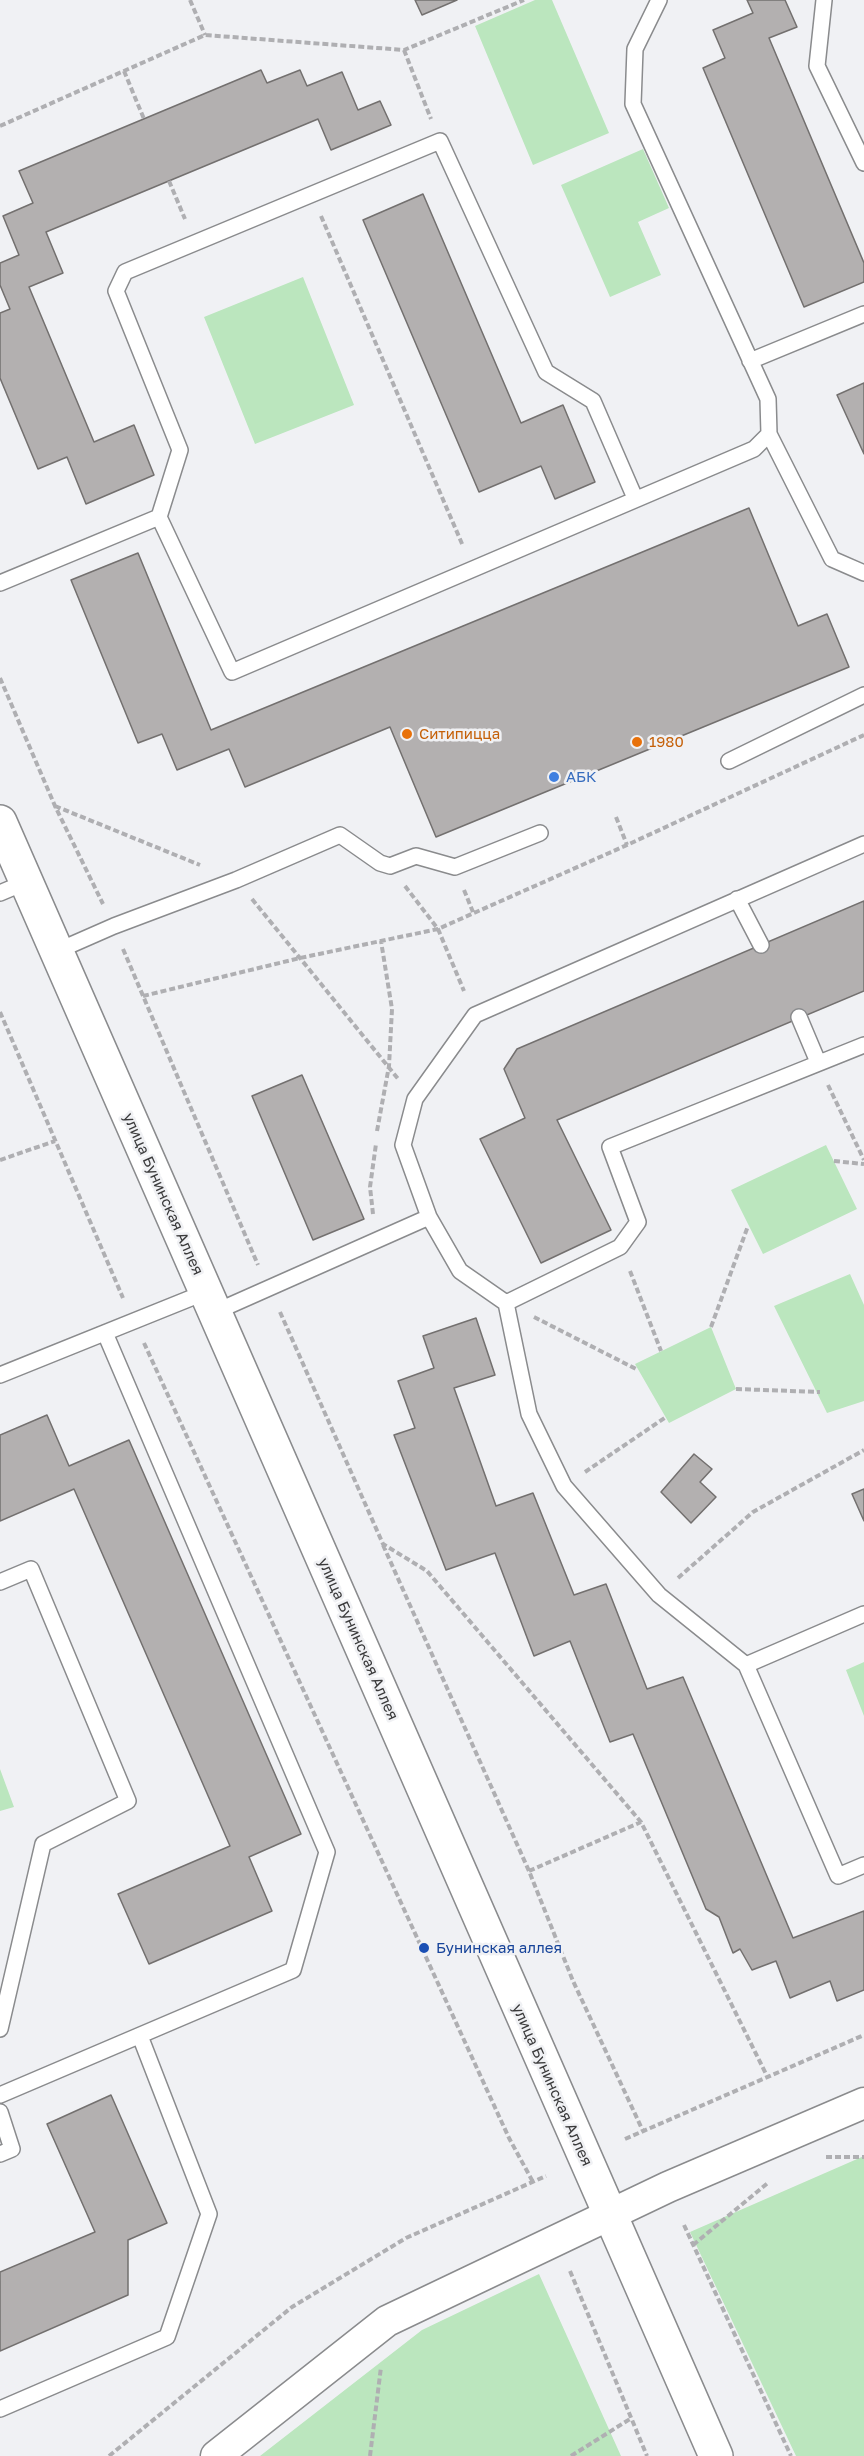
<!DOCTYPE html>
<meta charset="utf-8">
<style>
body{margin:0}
canvas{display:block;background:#f0f1f4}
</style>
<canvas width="864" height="2456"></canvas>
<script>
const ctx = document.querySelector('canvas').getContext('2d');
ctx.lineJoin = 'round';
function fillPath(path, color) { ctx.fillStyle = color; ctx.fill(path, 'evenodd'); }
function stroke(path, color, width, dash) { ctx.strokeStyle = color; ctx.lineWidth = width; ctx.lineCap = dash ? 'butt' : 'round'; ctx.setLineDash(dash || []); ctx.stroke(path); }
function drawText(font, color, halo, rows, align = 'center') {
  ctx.font = font + ' "Golos Text",sans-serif'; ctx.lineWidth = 5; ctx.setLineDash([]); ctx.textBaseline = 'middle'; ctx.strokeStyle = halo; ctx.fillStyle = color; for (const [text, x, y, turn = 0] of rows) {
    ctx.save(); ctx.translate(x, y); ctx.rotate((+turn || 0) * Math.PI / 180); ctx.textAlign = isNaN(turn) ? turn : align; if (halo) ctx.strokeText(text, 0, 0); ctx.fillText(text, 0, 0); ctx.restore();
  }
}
fillPath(new Path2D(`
 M 535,0 L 552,0 L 609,133 L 533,165 L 475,26 Z
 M 643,149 L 669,208 L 638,222 L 661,275 L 610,297 L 561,185 Z
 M 303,277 L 354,405 L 255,444 L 204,317 Z
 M 826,1145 L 857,1209 L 763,1254 L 731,1190 Z
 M 850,1274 L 864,1305 L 864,1401 L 827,1413 L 774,1306 Z
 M 711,1327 L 736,1389 L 669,1423 L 635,1364 Z
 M 864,1662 L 864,1716 L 846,1670 Z
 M 0,1769 L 14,1807 L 0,1811 Z
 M 864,2156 L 864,2456 L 796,2456 L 690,2232 Z
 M 539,2274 L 621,2456 L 260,2456 L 422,2330 Z`), '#bbe6be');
const building = new Path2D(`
 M 415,0 L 457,0 L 422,15 Z
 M 747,0 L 785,0 L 797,27 L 769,38 L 864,263 L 864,282 L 804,307 L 703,68 L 725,58 L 713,30 L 753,13 Z
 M 261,70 L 267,83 L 300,70 L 307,86 L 342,72 L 358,110 L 380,101 L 391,125 L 331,150 L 318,119 L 46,232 L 63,273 L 29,287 L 94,442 L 134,425 L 154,475 L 86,504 L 67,457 L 38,469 L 0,378 L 0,313 L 10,309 L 0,285 L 0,263 L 19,255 L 3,216 L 33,203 L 19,171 Z
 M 423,194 L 521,423 L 563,405 L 595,482 L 555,499 L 541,466 L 479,492 L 363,220 Z
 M 864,383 L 864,454 L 837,395 Z
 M 749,508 L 798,626 L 827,614 L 849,667 L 436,837 L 390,727 L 245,787 L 229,749 L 177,770 L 162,734 L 138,743 L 71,580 L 138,553 L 211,730 Z
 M 864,901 L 864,991 L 557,1120 L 611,1230 L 541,1263 L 480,1139 L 525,1118 L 504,1069 L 517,1049 Z
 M 302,1075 L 364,1219 L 313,1240 L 252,1096 Z
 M 476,1318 L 495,1375 L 454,1388 L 496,1506 L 533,1493 L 574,1595 L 606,1584 L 647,1689 L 683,1677 L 793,1938 L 864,1911 L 864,1990 L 837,2001 L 830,1981 L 790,1998 L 776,1961 L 752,1970 L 740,1949 L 733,1953 L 719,1917 L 706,1909 L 633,1734 L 610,1742 L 570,1641 L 534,1656 L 495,1553 L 446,1570 L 394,1435 L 415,1428 L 398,1381 L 434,1368 L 423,1336 Z
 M 47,1415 L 69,1466 L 129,1440 L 301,1834 L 249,1857 L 272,1911 L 149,1964 L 118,1894 L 230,1846 L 74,1489 L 0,1521 L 0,1435 Z
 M 694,1454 L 712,1469 L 700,1482 L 716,1497 L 691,1523 L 661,1492 Z
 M 864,1489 L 864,1521 L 852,1494 Z
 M 111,2095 L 167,2223 L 128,2240 L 128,2295 L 0,2351 L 0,2272 L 95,2232 L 47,2124 Z`);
fillPath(building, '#b3b0b0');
stroke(building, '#73706f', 1.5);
const service = new Path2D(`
 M 659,0 L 635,49 L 633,104 L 768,399 L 769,434 L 832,559 L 864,573
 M 824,0 L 817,66 L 864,163
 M 750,361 L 864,314
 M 635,498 L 593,401 L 546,372 L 440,141 L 125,272 L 116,291 L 180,450 L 159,517 L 232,672 L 754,449 L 769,434
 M 0,583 L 159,517
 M 729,761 L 864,695
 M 0,893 L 26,882
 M 737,899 L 761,945
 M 57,951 L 114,926 L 236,880 L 340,835 L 380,863 L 390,866 L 416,856 L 455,867 L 540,833
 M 799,1017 L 818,1062
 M 429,1217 L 403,1145 L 415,1099 L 475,1015 L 864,844
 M 506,1303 L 529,1414 L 564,1486 L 659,1595 L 746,1665 L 838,1876 L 864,1865
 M 215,1312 L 429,1217 L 460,1271 L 506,1303 L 620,1247 L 638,1222 L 610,1147 L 864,1045
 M 0,1375 L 206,1292
 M 0,1582 L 31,1569 L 128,1801 L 43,1844 L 0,2029
 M 746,1665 L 864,1614
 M 0,2095 L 293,1970 L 327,1852 L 105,1333
 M 0,2112 L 12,2149 L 0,2154
 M 0,2409 L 167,2337 L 209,2214 L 140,2036`);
const minor = new Path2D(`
 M 216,2456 L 387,2321 L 668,2187 L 864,2103`);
const tertiary = new Path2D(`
 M 0,822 L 716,2456`);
stroke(service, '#8a8b8d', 18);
stroke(minor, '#8a8b8d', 33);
stroke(tertiary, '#8a8b8d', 36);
stroke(new Path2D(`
 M 190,0 L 205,35
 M 404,50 L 431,119
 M 124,71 L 144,119
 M 0,126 L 205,35 L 404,50 L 524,0
 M 169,181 L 185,219
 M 321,216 L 463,546
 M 0,678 L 55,806 L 103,904
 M 55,806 L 200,865
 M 616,817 L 627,845
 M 405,886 L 438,929 L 464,991
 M 464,890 L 473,912
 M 252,899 L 399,1080
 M 123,949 L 258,1265
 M 143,996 L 300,958 L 438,929 L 627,845 L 864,735
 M 0,1012 L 123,1298
 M 828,1085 L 864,1160
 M 377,1131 L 389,1066 L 392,1009 L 381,941
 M 0,1160 L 55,1141
 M 834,1161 L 864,1164
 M 373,1214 L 370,1187 L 376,1144
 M 630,1271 L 661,1351
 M 280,1312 L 383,1544 L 427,1571 L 641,1822 L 768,2078
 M 534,1317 L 638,1370
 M 711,1327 L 748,1226
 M 144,1343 L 509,2138 L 533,2182
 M 736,1389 L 820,1392
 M 585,1472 L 666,1417
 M 383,1545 L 529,1871 L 573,1981 L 643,2131
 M 678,1578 L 753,1512 L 864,1450
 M 529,1871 L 641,1822
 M 625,2139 L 864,2035
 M 826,2157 L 864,2157
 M 684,2225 L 791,2456
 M 693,2245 L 769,2182
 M 570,2271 L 647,2456
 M 109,2456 L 292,2307 L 406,2238 L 546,2176
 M 370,2456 L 381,2367
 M 571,2456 L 630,2419`), '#afafb2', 4, [6, 3]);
stroke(service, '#fff', 15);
stroke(minor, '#fff', 30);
stroke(tertiary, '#fff', 33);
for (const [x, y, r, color] of [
 [407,734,6,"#e8710a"],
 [637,742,6,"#e8710a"],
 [554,777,6,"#3f7fe0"],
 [424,1948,6,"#1a4fb4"]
]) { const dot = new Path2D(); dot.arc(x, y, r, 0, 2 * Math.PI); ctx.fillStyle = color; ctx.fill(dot); stroke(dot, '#f0f1f4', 2); }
drawText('15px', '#c56008', '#f0f1f4', [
 ["Ситипицца",419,734],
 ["1980",649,742]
], 'left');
drawText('15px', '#366cbe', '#f0f1f4', [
 ["АБК",566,777]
], 'left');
drawText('15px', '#3b3b3c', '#f0f1f4', [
 ["улица Бунинская Аллея",163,1194,66],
 ["улица Бунинская Аллея",358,1639,66],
 ["улица Бунинская Аллея",552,2085,66]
]);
drawText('15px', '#164399', '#f0f1f4', [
 ["Бунинская аллея",436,1948]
], 'left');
</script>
